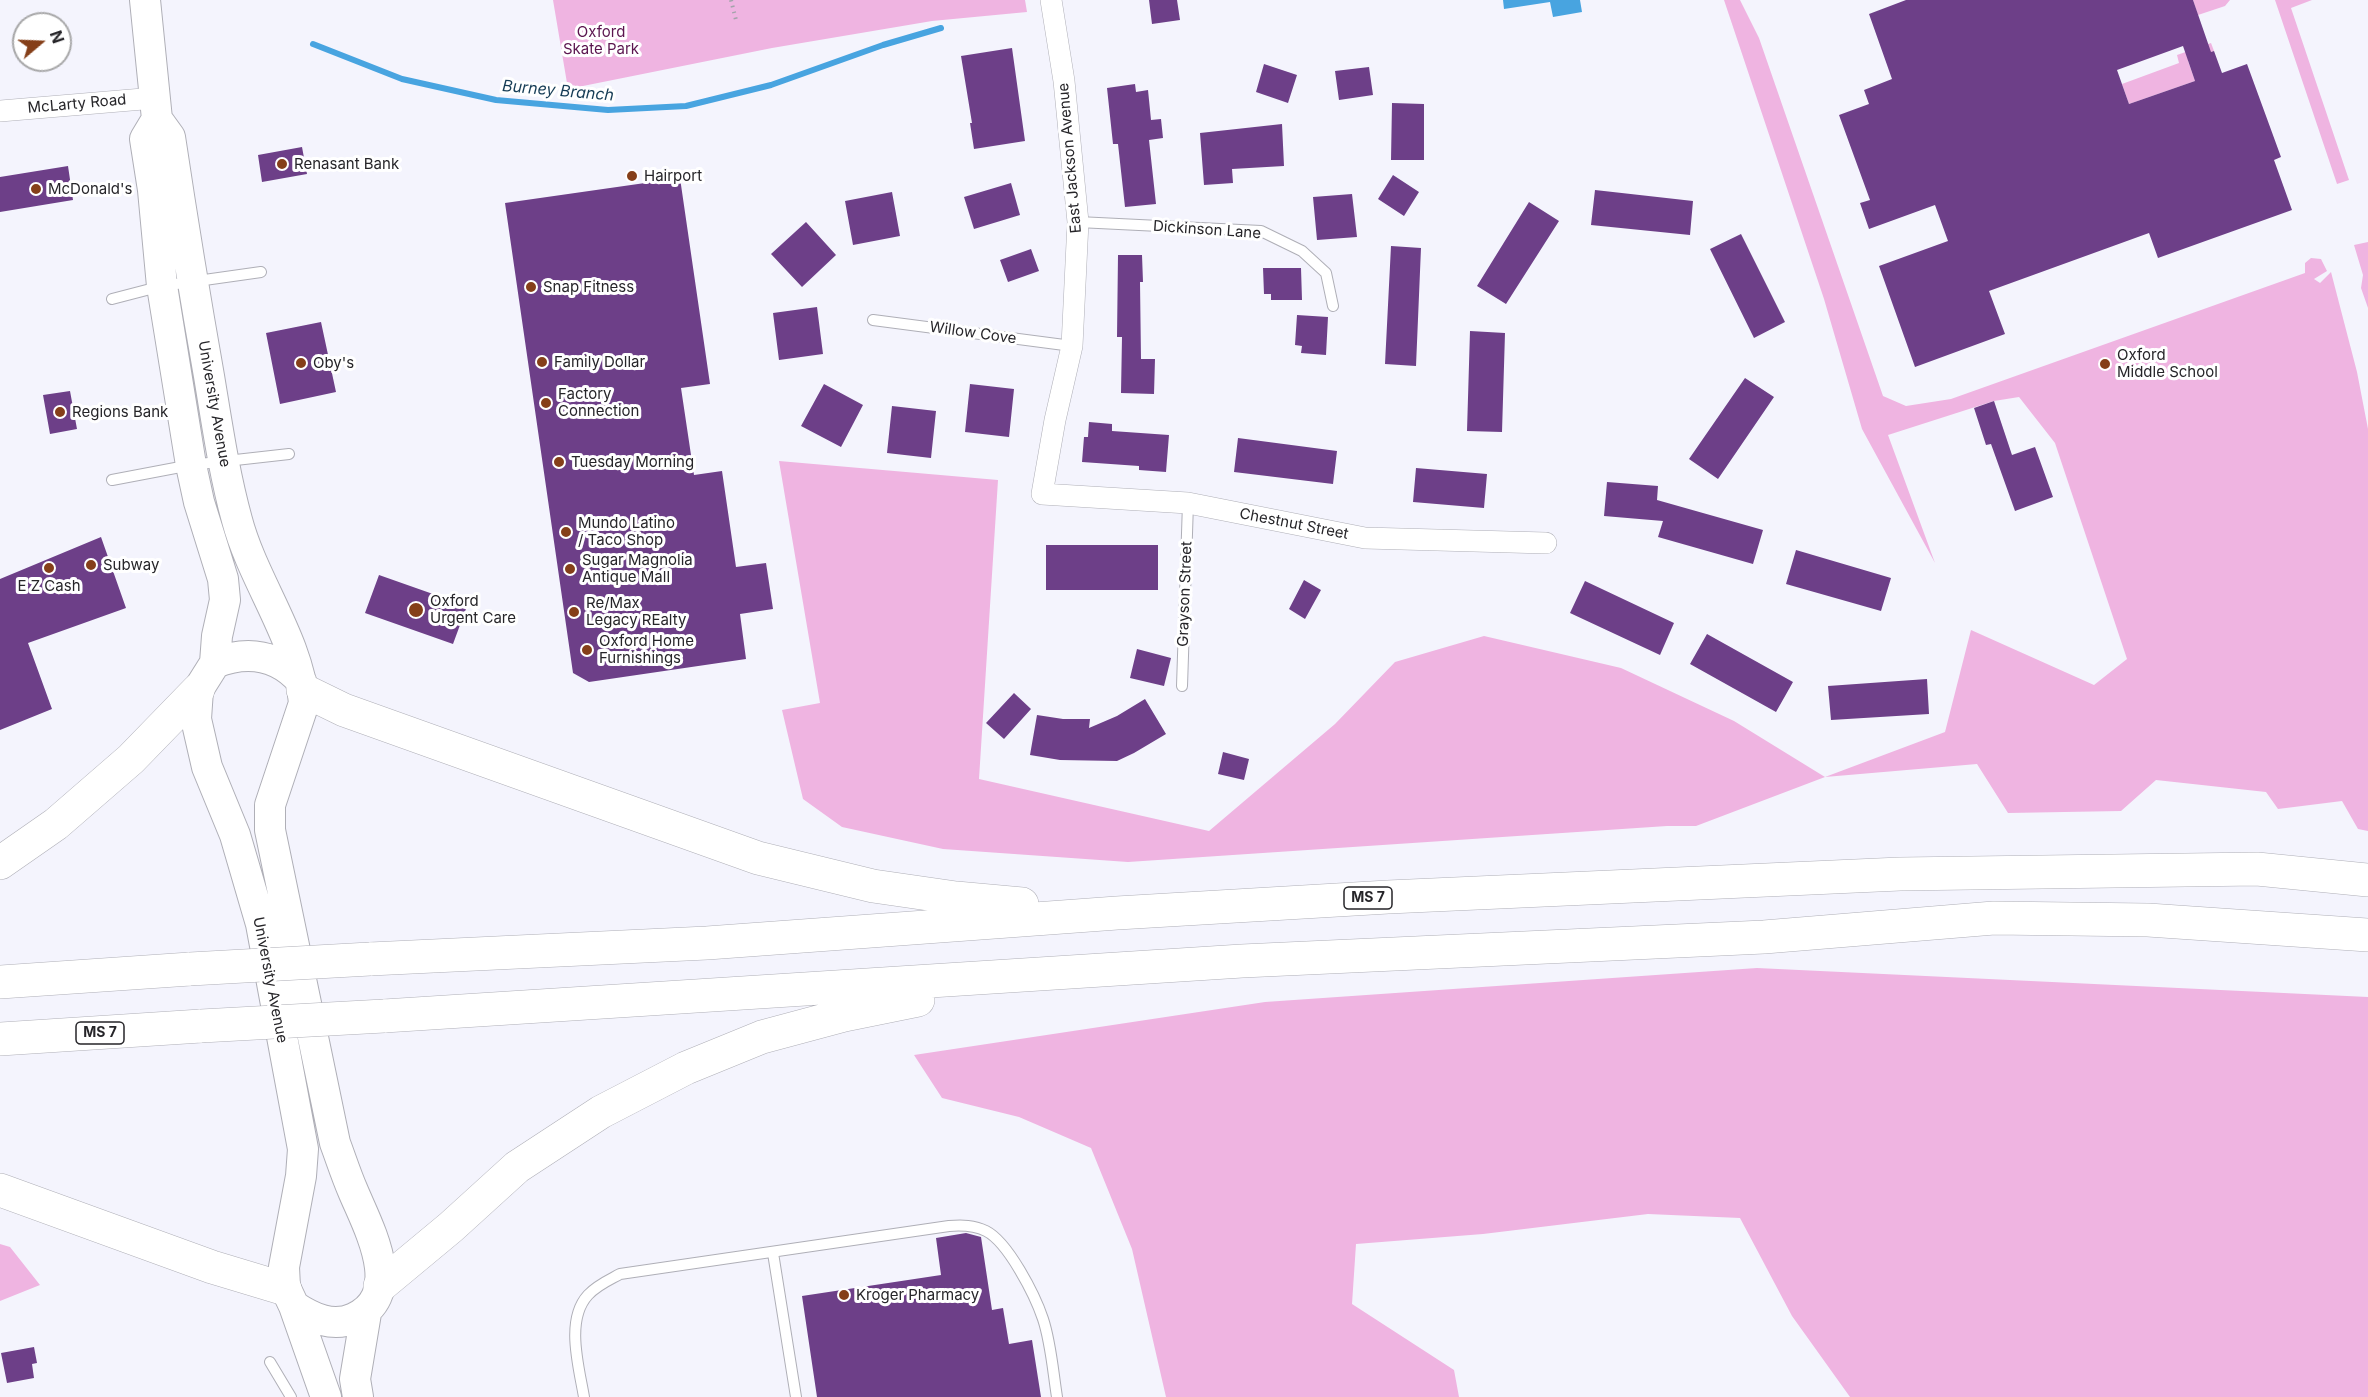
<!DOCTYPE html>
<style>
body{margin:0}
#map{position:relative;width:2368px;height:1397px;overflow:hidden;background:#f4f4fd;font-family:Inter,sans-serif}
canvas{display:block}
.north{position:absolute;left:12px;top:12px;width:60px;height:60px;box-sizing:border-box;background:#fff;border:2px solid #a8a8a9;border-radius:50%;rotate:71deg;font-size:16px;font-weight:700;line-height:24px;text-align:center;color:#262529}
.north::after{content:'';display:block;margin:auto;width:21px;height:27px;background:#853f19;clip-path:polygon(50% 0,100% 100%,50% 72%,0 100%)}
</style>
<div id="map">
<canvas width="2368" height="1397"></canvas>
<div class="north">N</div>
</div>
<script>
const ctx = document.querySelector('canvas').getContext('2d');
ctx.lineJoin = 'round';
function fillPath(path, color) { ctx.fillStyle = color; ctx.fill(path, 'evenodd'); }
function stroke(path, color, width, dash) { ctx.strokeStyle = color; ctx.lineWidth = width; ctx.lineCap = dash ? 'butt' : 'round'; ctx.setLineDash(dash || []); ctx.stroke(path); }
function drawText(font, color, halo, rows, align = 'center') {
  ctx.font = font + ' Inter,sans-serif'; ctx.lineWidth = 6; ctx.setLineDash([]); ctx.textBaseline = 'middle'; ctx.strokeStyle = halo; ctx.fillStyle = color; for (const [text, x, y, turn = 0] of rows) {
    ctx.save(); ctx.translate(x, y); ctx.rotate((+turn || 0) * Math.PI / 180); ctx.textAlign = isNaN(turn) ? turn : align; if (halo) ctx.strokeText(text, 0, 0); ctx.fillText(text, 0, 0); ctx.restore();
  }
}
fillPath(new Path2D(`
 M 553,0 L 1025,0 L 1027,12 L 932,21 L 772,48 L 568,89 Z
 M 1724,0 L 1740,0 L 1759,38 L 1883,396 L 1906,406 L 1951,399 L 2305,273 L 2305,263 L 2311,258 L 2321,259 L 2327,271 L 2314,279 L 2320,283 L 2331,272 L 2357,372 L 2368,429 L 2368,831 L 2358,829 L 2342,801 L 2278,809 L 2266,792 L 2156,780 L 2121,811 L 2008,813 L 1977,764 L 1825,777 L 1696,826 L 1667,826 L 1128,862 L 943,849 L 842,827 L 803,799 L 782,710 L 820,703 L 779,461 L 998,480 L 979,779 L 1209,831 L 1335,724 L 1395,662 L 1484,636 L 1621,668 L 1734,721 L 1825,777 L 1945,732 L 1971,630 L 2094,685 L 2127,659 L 2055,443 L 2019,397 L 1994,401 L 1888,435 L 1935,563 L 1862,429 L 1824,299 Z
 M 2193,0 L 2230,0 L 2225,6 L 2198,15 Z
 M 2275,0 L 2312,0 L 2291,8 L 2349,180 L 2337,184 Z
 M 2211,43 L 2214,51 L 2188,61 L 2195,81 L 2129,104 L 2122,84 L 2179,63 L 2177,55 Z
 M 2368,242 L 2368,308 L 2361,288 L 2363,275 L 2354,245 Z
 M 1757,968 L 2368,997 L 2368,1397 L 1850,1397 L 1792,1316 L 1740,1218 L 1648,1214 L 1483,1234 L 1356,1244 L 1352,1304 L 1454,1370 L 1459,1397 L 1166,1397 L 1132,1249 L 1091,1148 L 1019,1117 L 942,1098 L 914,1055 L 1265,1002 Z
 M 0,1244 L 10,1247 L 40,1285 L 0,1301 Z`), '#efb4e1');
fillPath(new Path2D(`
 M 1503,0 L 1580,0 L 1582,12 L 1553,17 L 1550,2 L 1504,9 Z`), '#48a4e0');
stroke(new Path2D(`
 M 313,44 L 402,79 L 496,100 L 608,110 L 686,106 L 771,85 L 883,45 L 941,28`), '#48a4e0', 6);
fillPath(new Path2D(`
 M 1149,0 L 1177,0 L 1180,20 L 1152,24 Z
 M 1906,0 L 2193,0 L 2211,52 L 2214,51 L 2222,73 L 2247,64 L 2281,157 L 2274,160 L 2292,210 L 2158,258 L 2149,233 L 1989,291 L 2005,334 L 1915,367 L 1879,266 L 1948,241 L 1935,205 L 1869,229 L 1860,203 L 1870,200 L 1839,115 L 1869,104 L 1864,90 L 1892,79 L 1869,14 ZM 2183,46 L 2195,81 L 2129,104 L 2117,70 Z
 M 1012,48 L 1025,141 L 974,149 L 970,123 L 972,123 L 961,56 Z
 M 1264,64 L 1297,75 L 1288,103 L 1256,92 Z
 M 1369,67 L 1373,95 L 1339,100 L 1335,71 Z
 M 1135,84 L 1136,92 L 1148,90 L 1151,120 L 1161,119 L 1163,138 L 1149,140 L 1156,204 L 1125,207 L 1118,144 L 1113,144 L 1107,88 Z
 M 1392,103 L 1424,104 L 1424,160 L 1391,160 Z
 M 1282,124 L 1284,166 L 1232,169 L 1233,183 L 1204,185 L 1200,133 Z
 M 302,147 L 307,174 L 262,182 L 258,155 Z
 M 68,166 L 73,200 L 0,212 L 0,177 Z
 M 1393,175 L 1419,192 L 1404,216 L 1378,199 Z
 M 680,178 L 710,384 L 681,388 L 694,475 L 722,471 L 736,567 L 766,563 L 773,609 L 740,614 L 746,659 L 589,682 L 573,673 L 505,203 Z
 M 1011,183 L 1020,215 L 974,229 L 964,197 Z
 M 1595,190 L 1693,201 L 1690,235 L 1591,225 Z
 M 892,192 L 900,236 L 853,245 L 845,201 Z
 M 1352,194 L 1357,237 L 1317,240 L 1313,197 Z
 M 1529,202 L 1559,221 L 1506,304 L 1477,286 Z
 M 806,222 L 836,255 L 802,287 L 771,254 Z
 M 1741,234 L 1785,322 L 1754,338 L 1710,249 Z
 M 1391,246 L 1421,248 L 1416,366 L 1385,364 Z
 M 1031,249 L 1039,271 L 1008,282 L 1000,260 Z
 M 1118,255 L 1142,255 L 1143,282 L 1140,282 L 1141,359 L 1155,359 L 1154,394 L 1121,393 L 1122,337 L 1117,337 Z
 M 1263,268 L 1301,268 L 1302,300 L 1271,300 L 1271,294 L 1264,294 Z
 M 817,307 L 823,354 L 779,360 L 773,313 Z
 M 1297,315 L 1328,317 L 1326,355 L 1301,353 L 1302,346 L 1295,345 Z
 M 321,322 L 336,392 L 280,404 L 266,333 Z
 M 1470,331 L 1505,333 L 1502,432 L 1467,431 Z
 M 1745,378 L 1774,397 L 1718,479 L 1689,459 Z
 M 824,384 L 863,405 L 841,447 L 801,426 Z
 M 970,384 L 1014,389 L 1009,437 L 965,432 Z
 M 70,391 L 77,429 L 50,434 L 43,395 Z
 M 1994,401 L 2012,455 L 2035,447 L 2053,497 L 2015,511 L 1991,444 L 1986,445 L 1974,408 Z
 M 892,406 L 936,411 L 931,458 L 887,453 Z
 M 1089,422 L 1112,424 L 1112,431 L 1169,435 L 1166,472 L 1139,470 L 1139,466 L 1082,462 L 1084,437 L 1088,437 Z
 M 1238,438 L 1337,451 L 1333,484 L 1234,472 Z
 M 1416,468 L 1487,474 L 1484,508 L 1413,502 Z
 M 1607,482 L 1658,486 L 1657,500 L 1763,530 L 1753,564 L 1658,537 L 1663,521 L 1604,516 Z
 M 101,537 L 126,608 L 28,643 L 52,709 L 0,730 L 0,579 Z
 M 1046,545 L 1158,545 L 1158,590 L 1046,590 Z
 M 1796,550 L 1891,578 L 1881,611 L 1786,584 Z
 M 379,575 L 467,606 L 453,644 L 365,613 Z
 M 1304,580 L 1321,590 L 1305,619 L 1289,609 Z
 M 1585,581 L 1674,623 L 1660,655 L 1570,613 Z
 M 1707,634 L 1793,682 L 1776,712 L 1690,664 Z
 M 1137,649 L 1171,658 L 1164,686 L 1130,678 Z
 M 1927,679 L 1929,714 L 1831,720 L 1828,686 Z
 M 1014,693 L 1031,709 L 1004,739 L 986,723 Z
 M 1145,699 L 1166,734 L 1134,753 L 1117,761 L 1060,760 L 1030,755 L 1037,715 L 1063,719 L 1090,719 L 1089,728 L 1117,716 Z
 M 1223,752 L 1249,759 L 1244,780 L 1218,774 Z
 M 966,1233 L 981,1237 L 992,1310 L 1003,1308 L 1009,1344 L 1032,1340 L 1041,1397 L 817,1397 L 802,1296 L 941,1275 L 936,1238 Z
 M 34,1347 L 37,1363 L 32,1364 L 34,1378 L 7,1383 L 1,1353 Z`), '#6d3f88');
const lane = new Path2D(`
 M 1078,222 L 1261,231 L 1302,251 L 1326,273 L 1333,306
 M 112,299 L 162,286 L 261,272
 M 873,320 L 1072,346
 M 112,480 L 191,465 L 289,454
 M 1182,686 L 1188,503
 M 773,1253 L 796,1397
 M 270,1362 L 291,1397
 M 584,1397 C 579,1367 565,1320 588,1295 C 597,1285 609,1280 620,1274 L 949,1226 C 962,1225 974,1225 986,1231 C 1008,1242 1035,1295 1043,1319 C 1051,1343 1053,1372 1057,1397`);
const street = new Path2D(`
 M 1051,0 L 1064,81 L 1078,222 L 1072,346 L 1055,420 L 1042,494 L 1188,503 L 1365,538 L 1546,543
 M 0,111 L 155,98`);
const secondary = new Path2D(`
 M 145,0 L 157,119 L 170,137 C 182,217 195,297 209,376 C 217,424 224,473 237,520 C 253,581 299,640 304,703 L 270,805 L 270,830 L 335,1143 C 341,1159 346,1175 353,1191 C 368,1227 406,1294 354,1318 C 333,1328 312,1318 294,1306
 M 157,119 L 145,139 L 153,190 L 162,286 L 191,465 L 199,502 L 223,579 L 225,600 L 217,636 L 215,663 L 198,690 L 196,719 L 207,767 L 235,835 L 261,924 L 303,1149 L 301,1176 L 284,1267 L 285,1287 L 294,1306 L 326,1397
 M 215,663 C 248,650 278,655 301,681
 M 358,1397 L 355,1379 L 366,1313`);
const highway = new Path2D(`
 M 303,690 L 344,710 L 758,858 L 873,886 L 956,898 L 1022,904
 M 0,863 L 56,824 L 131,759 L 198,690
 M 370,959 L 707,943 L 1117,913 L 1388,897 L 1900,874 L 2257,869 L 2368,880
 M 0,982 L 190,969
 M 384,1016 L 1242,961 L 1764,937 L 1994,918 L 2148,920 L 2368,935
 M 0,1039 L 201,1026
 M 0,1190 L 212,1267 L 285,1289
 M 380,1286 L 451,1227 L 517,1167 L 601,1112 L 686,1068 L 762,1037 L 844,1015 L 918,1000`);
stroke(lane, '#afafb7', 12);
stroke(street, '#afafb7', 22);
stroke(secondary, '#afafb7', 32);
stroke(highway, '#afafb7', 34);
stroke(new Path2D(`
 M 731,0 L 736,20`), '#a3a3aa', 4, [1.5, 4.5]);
stroke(lane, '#fff', 10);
stroke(street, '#fff', 21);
stroke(secondary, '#fff', 30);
stroke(highway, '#fff', 33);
const highwayBridge = new Path2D(`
 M 190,969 L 370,959
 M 201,1026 L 384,1016`);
stroke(highwayBridge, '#afafb7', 34, []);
stroke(highwayBridge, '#fff', 33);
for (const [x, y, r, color] of [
 [282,164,6,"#853f19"],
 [632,176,6,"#853f19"],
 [36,189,6,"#853f19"],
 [531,287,6,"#853f19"],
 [542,362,6,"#853f19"],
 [301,363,6,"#853f19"],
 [2105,364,6,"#853f19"],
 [546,403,6,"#853f19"],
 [60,412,6,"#853f19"],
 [559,462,6,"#853f19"],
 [566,532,6,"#853f19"],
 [91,565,6,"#853f19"],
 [49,568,6,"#853f19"],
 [570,569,6,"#853f19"],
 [416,610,8,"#853f19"],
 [574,612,6,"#853f19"],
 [587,650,6,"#853f19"],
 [844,1295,6,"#853f19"]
]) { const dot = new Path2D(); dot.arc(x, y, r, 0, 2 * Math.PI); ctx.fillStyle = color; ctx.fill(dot); stroke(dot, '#fff', 2); }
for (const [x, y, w] of [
 [1368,898,48],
 [100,1033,48]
]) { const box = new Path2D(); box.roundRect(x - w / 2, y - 11, w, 22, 4.5); ctx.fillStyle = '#fff'; ctx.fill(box); stroke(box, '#262529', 1.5); }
drawText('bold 14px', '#262529', null, [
 ["MS 7",1368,898],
 ["MS 7",100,1033]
]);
drawText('15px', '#5b154f', '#fff', [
 ["Oxford",601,32],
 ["Skate Park",601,49]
]);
drawText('15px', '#262529', '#fff', [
 ["McLarty Road",77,104,-5],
 ["East Jackson Avenue",1070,158,-95],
 ["Dickinson Lane",1207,230,4],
 ["Willow Cove",973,333,8],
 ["University Avenue",214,404,80],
 ["Chestnut Street",1294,524,11],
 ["Grayson Street",1185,594,-88],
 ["University Avenue",270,980,79]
]);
drawText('15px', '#262529', '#fff', [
 ["Renasant Bank",294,164],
 ["Hairport",644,176],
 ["McDonald's",48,189],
 ["Snap Fitness",543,287],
 ["Oxford",2117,355],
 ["Middle School",2117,372],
 ["Family Dollar",554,362],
 ["Oby's",313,363],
 ["Factory",558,394],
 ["Connection",558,411],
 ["Regions Bank",72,412],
 ["Tuesday Morning",571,462],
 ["Mundo Latino",578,523],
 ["/ Taco Shop",578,540],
 ["Sugar Magnolia",582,560],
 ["Antique Mall",582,577],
 ["Subway",103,565],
 ["E Z Cash",49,586,"center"],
 ["Oxford",430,601],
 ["Urgent Care",430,618],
 ["Re/Max",586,603],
 ["Legacy REalty",586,620],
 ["Oxford Home",599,641],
 ["Furnishings",599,658],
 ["Kroger Pharmacy",856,1295]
], 'left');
drawText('italic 16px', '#173d56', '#fff', [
 ["Burney Branch",558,91,5]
]);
</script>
